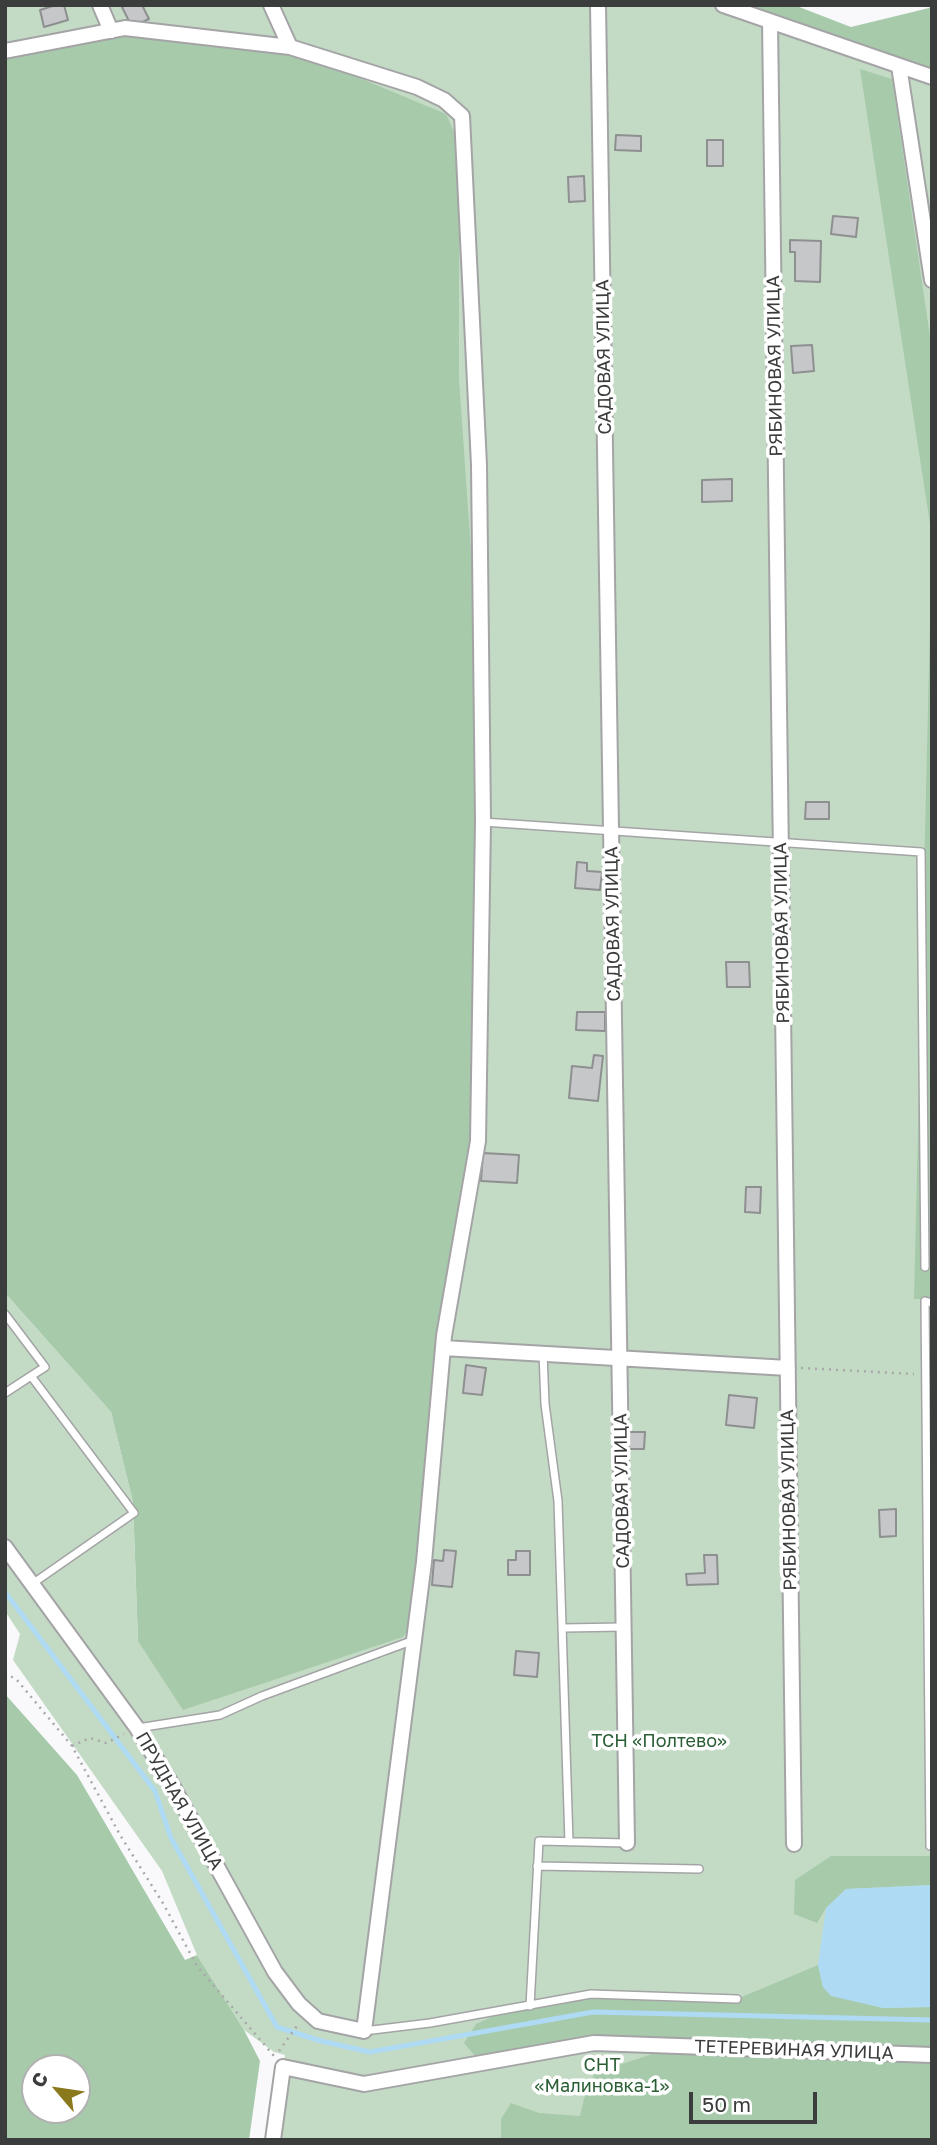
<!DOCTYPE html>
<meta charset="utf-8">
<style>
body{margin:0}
#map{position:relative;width:937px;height:2145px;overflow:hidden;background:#f9f9fb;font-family:"Golos Text",sans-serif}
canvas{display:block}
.frame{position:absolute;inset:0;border:7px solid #3b3c3c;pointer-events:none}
.north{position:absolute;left:21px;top:2054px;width:70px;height:70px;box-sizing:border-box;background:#fff;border:2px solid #b1b1b1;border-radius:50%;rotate:299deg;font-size:19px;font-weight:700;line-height:28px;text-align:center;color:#3b3c3c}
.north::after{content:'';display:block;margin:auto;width:24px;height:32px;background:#8a781c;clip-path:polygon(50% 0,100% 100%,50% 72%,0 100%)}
.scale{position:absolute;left:689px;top:2092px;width:128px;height:32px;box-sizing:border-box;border:4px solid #3b3c3c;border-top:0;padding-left:9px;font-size:21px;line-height:24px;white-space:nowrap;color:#3b3c3c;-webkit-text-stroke:5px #fff;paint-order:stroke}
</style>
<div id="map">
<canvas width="937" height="2145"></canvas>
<div class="frame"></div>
<div class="north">С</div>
<div class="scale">50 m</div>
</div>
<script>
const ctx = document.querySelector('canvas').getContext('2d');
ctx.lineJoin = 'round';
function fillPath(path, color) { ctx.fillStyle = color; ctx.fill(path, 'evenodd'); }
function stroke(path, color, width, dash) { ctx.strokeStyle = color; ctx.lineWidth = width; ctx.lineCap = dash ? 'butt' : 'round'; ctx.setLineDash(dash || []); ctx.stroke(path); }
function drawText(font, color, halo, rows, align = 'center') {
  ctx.font = font + ' "Golos Text",sans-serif'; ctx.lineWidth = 7; ctx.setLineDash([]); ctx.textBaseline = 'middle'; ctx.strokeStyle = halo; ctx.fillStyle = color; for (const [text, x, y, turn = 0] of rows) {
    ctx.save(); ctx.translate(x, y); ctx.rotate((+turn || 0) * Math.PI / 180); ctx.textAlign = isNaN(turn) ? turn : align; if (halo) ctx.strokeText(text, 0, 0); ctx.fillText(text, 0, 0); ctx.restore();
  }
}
fillPath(new Path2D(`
 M 5,5 L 723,5 L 932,77 L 932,2140 L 273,2140 L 285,2055 L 274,2052 L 244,2030 L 197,1955 L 162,1871 L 13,1660 L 20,1634 L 5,1611 L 5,1293 L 111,1412 L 133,1502 L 138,1641 L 459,379 L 460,145 L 5,51 Z`), '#c3dbc5');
fillPath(new Path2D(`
 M 742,5 L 794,5 L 851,27 L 929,8 L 932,5 L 932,72 Z
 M 125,28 L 249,42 L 357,77 L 446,114 L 460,145 L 459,379 L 478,653 L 477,1040 L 464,1222 L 417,1615 L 403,1637 L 183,1710 L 138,1641 L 133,1502 L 111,1412 L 5,1293 L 5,51 Z
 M 860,69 L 892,79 L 932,350 L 932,1299 L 914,1299 L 932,537 Z
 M 5,1694 L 77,1775 L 185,1960 L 197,1955 L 244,2030 L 260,2061 L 249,2140 L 5,2140 ZM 77,2068 L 77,2110 L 35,2110 L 35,2068 Z
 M 831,1856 L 932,1856 L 932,1885 L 846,1889 L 826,1908 L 817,1923 L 794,1914 L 795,1880 Z
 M 818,1965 L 823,1987 L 883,2008 L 932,2007 L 932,2138 L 928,2140 L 501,2140 L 501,2119 L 511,2103 L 539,2113 L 580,2116 L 584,2099 L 595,2073 L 673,2047 L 594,2043 L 481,2063 L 464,2043 L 476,2024 L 525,2002 L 591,1994 L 737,1999 Z`), '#a7caab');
fillPath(new Path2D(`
 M 932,1885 L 932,2007 L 883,2008 L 831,1996 L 823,1987 L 818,1965 L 826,1908 L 846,1889 Z`), '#afdaf4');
stroke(new Path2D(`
 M 5,1592 L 155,1791 L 171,1838 L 277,2027 L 321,2041 L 370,2052 L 593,2012 L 932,2020`), '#afdaf4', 5);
const building = new Path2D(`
 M 56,5 L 64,5 L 68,20 L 44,27 L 40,10 Z
 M 126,5 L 142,5 L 149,19 L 132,27 L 122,7 Z
 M 616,135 L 641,136 L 641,151 L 615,150 Z
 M 707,140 L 723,140 L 723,166 L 707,166 Z
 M 584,176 L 585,201 L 569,202 L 568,177 Z
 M 833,216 L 858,218 L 856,237 L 831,234 Z
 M 790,240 L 821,241 L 820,282 L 795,281 L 795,252 L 790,252 Z
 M 812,345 L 814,371 L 793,373 L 791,346 Z
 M 732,479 L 732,501 L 702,502 L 702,480 Z
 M 806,802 L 829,802 L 829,819 L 805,819 Z
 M 577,862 L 587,863 L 587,871 L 602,872 L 600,890 L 575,888 Z
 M 726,962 L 749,962 L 750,987 L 727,987 Z
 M 577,1012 L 605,1012 L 605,1031 L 576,1030 Z
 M 594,1055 L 603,1056 L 598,1101 L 569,1098 L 572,1066 L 592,1068 Z
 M 483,1153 L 519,1155 L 517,1183 L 481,1181 Z
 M 746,1187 L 761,1187 L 760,1213 L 745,1212 Z
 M 466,1365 L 486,1368 L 482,1395 L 463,1393 Z
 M 729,1395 L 757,1398 L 754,1428 L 726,1425 Z
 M 625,1432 L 645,1432 L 644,1449 L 624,1449 Z
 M 896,1509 L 896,1536 L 880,1537 L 879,1510 Z
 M 444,1550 L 456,1551 L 452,1587 L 432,1585 L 434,1560 L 443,1561 Z
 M 516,1551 L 530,1551 L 530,1575 L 508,1575 L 508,1560 L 516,1560 Z
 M 704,1555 L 717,1555 L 718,1584 L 687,1585 L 686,1574 L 705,1573 Z
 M 516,1651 L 539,1653 L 537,1677 L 514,1675 Z`);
fillPath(building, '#c6c7c9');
stroke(building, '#8e8f90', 2);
const lane = new Path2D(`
 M 483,822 L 921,852 L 925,1267
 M 5,1314 L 45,1367 L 31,1376 L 134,1513 L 32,1584
 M 543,1353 L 545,1404 L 558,1501 L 569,1842
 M 5,1393 L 31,1376
 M 563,1628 L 623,1627
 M 138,1728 L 220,1715 L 262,1696 L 414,1640
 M 930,1846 L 925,1301 L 932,1303
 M 537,1866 L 699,1869
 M 530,2006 L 539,1841 L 627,1843
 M 364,2031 L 430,2023 L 591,1994 L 737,1999`);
const street = new Path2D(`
 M 100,5 L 111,31
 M 271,5 L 290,47
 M 598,5 L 627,1843
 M 723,5 L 932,77
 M 770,21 L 794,1844
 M 5,51 L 125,28 L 290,47 L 417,87 L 444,100 L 462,116 L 479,465 L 483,822 L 478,1141 L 444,1336 L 424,1562 L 364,2031 L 318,2021 L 299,2004 L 275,1972 L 172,1785 L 137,1728 L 5,1547
 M 899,66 L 932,280
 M 443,1348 L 788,1368
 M 273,2140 L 283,2067 L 364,2084 L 594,2043 L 932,2055`);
stroke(lane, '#a4a4a6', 10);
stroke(street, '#a4a4a6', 18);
stroke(new Path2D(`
 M 801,1368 L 914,1374
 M 5,1673 L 17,1680 L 72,1746 L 120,1835 L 164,1905 L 197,1966 L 274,2056
 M 72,1746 L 90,1738 L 106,1743 L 124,1734
 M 279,2051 L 299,2023`), '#a8a8aa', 2.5, [2, 5]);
stroke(lane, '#fff', 7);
stroke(street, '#fff', 14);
drawText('18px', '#3b3c3c', '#fff', [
 ["САДОВАЯ УЛИЦА",604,357,-91],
 ["РЯБИНОВАЯ УЛИЦА",775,366,-91],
 ["САДОВАЯ УЛИЦА",613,924,-91],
 ["РЯБИНОВАЯ УЛИЦА",782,933,-91],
 ["САДОВАЯ УЛИЦА",622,1491,-91],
 ["РЯБИНОВАЯ УЛИЦА",789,1500,-91],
 ["ПРУДНАЯ УЛИЦА",179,1801,60],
 ["ТЕТЕРЕВИНАЯ УЛИЦА",794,2050,2]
]);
drawText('18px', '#2a5e34', '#fff', [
 ["ТСН «Полтево»",659,1741],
 ["СНТ",602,2065],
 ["«Малиновка-1»",602,2086]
]);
</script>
